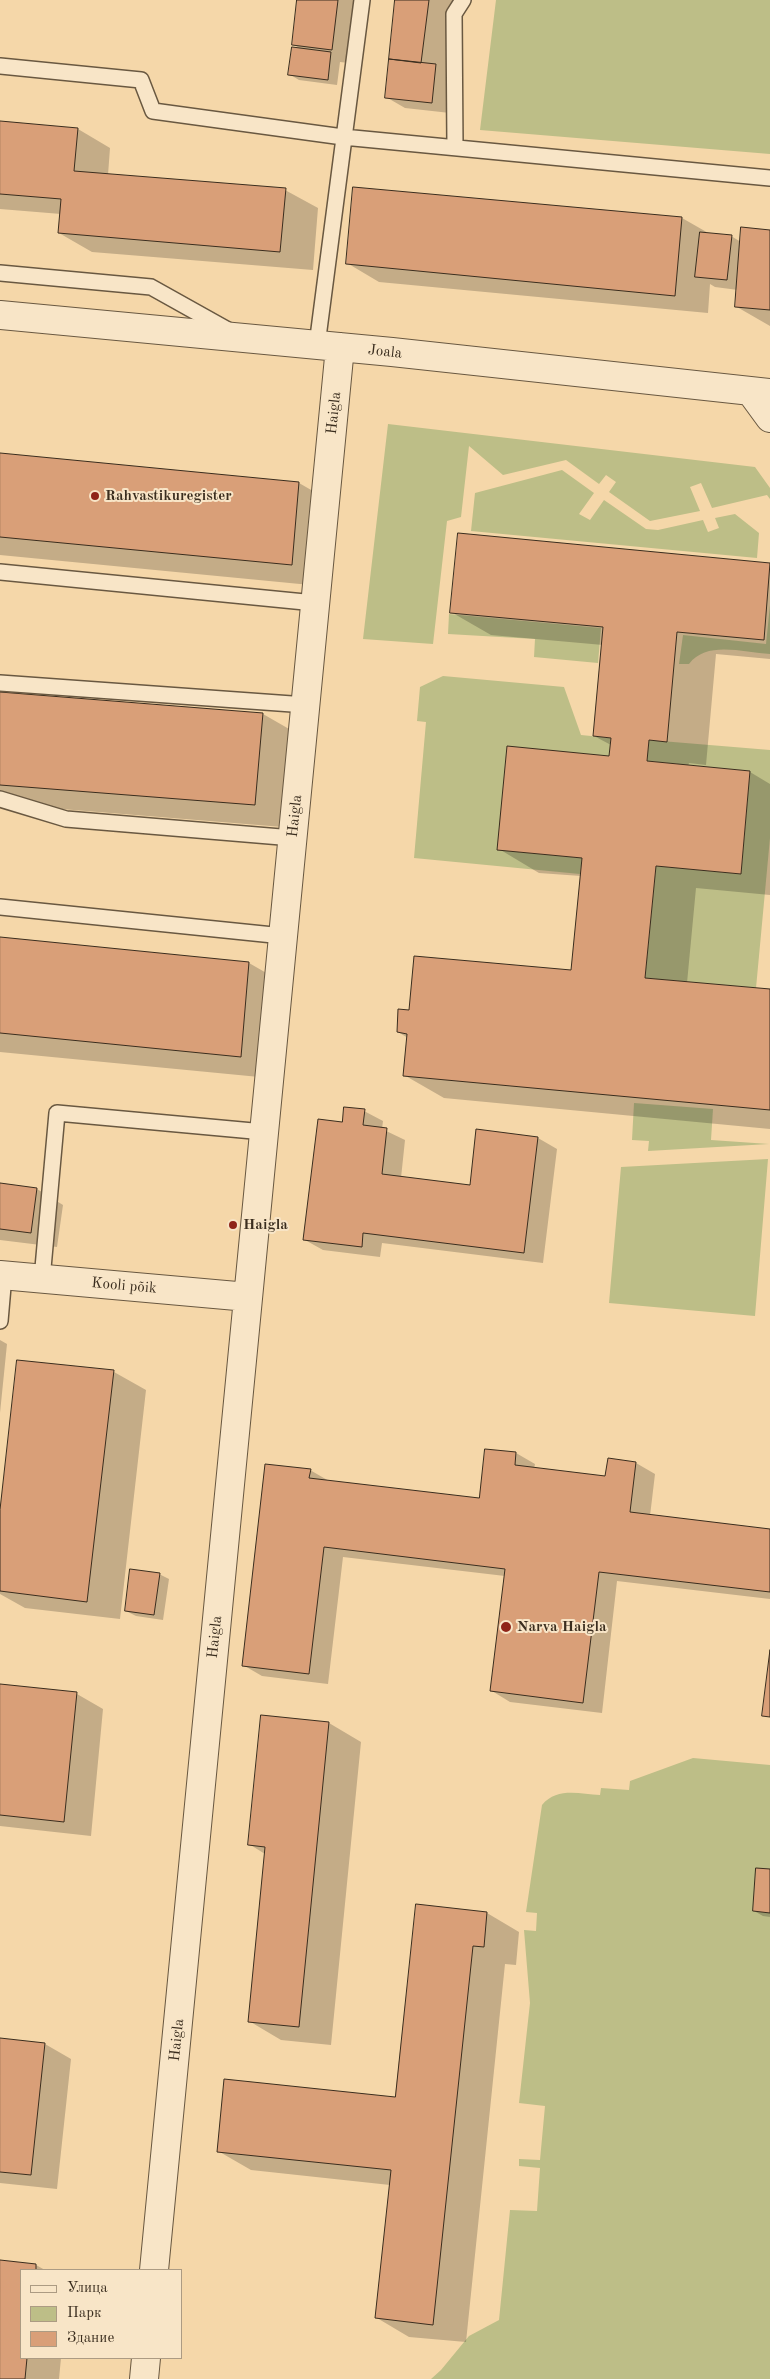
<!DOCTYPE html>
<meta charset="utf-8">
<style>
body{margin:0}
#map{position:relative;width:770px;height:2379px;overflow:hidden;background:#f5d7a9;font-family:"Old Standard TT",serif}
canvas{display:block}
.legend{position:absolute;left:20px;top:2269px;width:162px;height:90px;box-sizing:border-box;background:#f8e5c7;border:1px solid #ac9b83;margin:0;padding:6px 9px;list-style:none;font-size:15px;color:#3a2d1e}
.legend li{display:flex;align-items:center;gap:10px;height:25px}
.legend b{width:25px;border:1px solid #ac9b83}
</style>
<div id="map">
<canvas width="770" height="2379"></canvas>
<ul class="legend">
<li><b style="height:6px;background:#f8e5c7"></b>Улица</li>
<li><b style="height:14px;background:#bdbe87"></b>Парк</li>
<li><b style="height:14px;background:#d99f78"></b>Здание</li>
</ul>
</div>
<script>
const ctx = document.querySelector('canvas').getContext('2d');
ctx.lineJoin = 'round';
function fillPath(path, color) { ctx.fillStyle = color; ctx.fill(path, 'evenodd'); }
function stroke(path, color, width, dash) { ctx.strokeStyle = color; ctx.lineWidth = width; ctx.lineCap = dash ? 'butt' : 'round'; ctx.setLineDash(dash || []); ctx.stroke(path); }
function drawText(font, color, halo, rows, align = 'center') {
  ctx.font = font + ' "Old Standard TT",serif'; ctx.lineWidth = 4; ctx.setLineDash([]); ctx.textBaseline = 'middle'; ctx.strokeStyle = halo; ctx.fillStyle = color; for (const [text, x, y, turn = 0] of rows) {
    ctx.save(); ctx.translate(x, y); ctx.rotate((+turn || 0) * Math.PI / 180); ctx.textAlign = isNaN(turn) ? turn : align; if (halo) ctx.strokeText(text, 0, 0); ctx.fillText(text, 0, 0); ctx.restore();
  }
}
fillPath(new Path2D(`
 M 496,0 L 770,0 L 770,154 L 480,130 Z
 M 388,424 L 755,467 L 770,488 L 770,499 L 767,495 L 712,508 L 701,483 L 690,487 L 700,511 L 650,521 L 609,492 L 616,482 L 606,475 L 599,484 L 566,460 L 503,475 L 469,446 L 461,517 L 447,521 L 433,644 L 363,639 Z
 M 562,470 L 594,493 L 579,514 L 590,520 L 604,500 L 646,529 L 658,530 L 703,520 L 708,532 L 719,528 L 715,518 L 735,514 L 759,533 L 757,558 L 471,531 L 475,493 Z
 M 770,605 L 770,654 C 744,653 707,640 689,664 L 679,664 L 683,635 L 766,644 Z
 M 449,614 L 601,628 L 598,663 L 534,657 L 535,639 L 448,634 Z
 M 443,676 L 564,687 L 581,735 L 611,738 L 609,756 L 507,747 L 498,850 L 582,858 L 580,874 L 414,858 L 426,722 L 417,721 L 420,687 Z
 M 649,740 L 770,750 L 770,838 L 756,988 L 645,978 L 656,866 L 741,874 L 750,771 L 647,761 Z
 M 634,1103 L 713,1109 L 711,1140 L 769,1144 L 648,1151 L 649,1141 L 632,1140 Z
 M 768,1159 L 755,1316 L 609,1303 L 621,1167 Z
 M 693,1758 L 770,1765 L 770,2379 L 431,2379 L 441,2370 L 469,2336 L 499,2320 L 510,2210 L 537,2211 L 540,2168 L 519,2166 L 519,2159 L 540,2160 L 545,2106 L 519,2103 L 530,2003 L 524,1930 L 536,1931 L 537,1913 L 526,1912 L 542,1805 C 557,1787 579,1794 600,1795 L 601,1788 L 629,1790 L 630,1781 Z`), '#bdbe87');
fillPath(new Path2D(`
 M 299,0 L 366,0 L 358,64 L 340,62 L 337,85 L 299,80 L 289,74 L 302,50 L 293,44 Z
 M 397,0 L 457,0 L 450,113 L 405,108 L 386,97 Z
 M 0,122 L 78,129 L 110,148 L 108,175 L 285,190 L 318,208 L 313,270 L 92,252 L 59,233 L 61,214 L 0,209 Z
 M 682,218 L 710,234 L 731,236 L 741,242 L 770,231 L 770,326 L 737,307 L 738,290 L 715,287 L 710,284 L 708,313 L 379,282 L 347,263 Z
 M 0,455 L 299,483 L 339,506 L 331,587 L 0,555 Z
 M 459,535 L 770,564 L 770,659 L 716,654 L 706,765 L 689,763 L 688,766 L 750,772 L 770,784 L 770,895 L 696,888 L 687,983 L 770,990 L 770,1129 L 444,1098 L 404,1075 L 408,1038 L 398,1032 L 410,1012 L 572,971 L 581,876 L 539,873 L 499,849 L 610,757 L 611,745 L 594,736 L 603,645 L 491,635 L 451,612 Z
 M 0,693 L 263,714 L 303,737 L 295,828 L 0,804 Z
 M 0,939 L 249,963 L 289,986 L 280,1079 L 0,1052 Z
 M 364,1111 L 383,1121 L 382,1129 L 405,1140 L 401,1178 L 471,1186 L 477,1131 L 538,1138 L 557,1149 L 543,1263 L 382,1243 L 380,1257 L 323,1250 L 305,1240 L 343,1124 Z
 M 0,1185 L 37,1189 L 63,1205 L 57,1247 L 0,1240 Z
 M 0,1340 L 7,1344 L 0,1413 Z
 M 114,1372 L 146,1390 L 120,1619 L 25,1608 L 0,1594 L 0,1521 Z
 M 486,1450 L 516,1453 L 535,1464 L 534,1469 L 606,1478 L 636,1463 L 655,1474 L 650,1516 L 770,1530 L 770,1599 L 617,1581 L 602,1713 L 510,1702 L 492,1691 L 505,1576 L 343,1557 L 328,1684 L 262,1676 L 243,1665 L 310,1470 L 329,1481 L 480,1500 Z
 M 159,1574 L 169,1579 L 163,1620 L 136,1616 L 126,1611 Z
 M 0,1686 L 77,1694 L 103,1709 L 91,1836 L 0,1826 Z
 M 329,1723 L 361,1742 L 331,2045 L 281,2040 L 249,2021 L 265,1854 L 249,1844 Z
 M 770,1870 L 770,1917 L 763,1916 L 754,1911 Z
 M 417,1905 L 487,1913 L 519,1932 L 516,1965 L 505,1964 L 466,2342 L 409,2337 L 377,2318 L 390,2185 L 251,2170 L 218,2151 L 396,2099 Z
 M 0,2039 L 45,2044 L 71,2059 L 57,2189 L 0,2183 Z
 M 0,2261 L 36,2265 L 45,2270 L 21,2270 L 21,2358 L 61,2358 L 59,2379 L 0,2379 Z`), '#0003');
const building = new Path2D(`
 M 297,0 L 338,0 L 332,50 L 292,45 Z
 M 395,0 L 429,0 L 421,63 L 389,59 Z
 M 292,47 L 331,52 L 328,80 L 288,75 Z
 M 389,59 L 436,64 L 432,103 L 385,98 Z
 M 0,121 L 78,128 L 74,171 L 286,188 L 280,252 L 58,233 L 61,199 L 0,194 Z
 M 353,187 L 682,217 L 675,296 L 346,264 Z
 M 741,227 L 770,230 L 770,310 L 735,307 Z
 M 700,232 L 732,235 L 727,280 L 695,277 Z
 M 0,453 L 299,482 L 292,565 L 0,537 Z
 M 458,533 L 770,563 L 764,640 L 677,632 L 667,742 L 649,740 L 647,761 L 750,771 L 741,874 L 656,866 L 645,978 L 770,989 L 770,1110 L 403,1076 L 407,1034 L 397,1032 L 398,1009 L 409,1010 L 414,956 L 571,970 L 582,858 L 497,850 L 507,746 L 609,756 L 611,738 L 593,736 L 603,627 L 450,613 Z
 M 0,692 L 263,713 L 255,805 L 0,785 Z
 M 0,937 L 249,962 L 241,1057 L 0,1033 Z
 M 344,1107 L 365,1109 L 363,1125 L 387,1128 L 382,1174 L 470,1185 L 476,1129 L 538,1137 L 524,1253 L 363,1233 L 362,1247 L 303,1240 L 318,1119 L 342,1122 Z
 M 0,1183 L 37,1188 L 31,1233 L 0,1229 Z
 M 17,1360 L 114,1370 L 87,1602 L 0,1591 L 0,1510 Z
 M 485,1449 L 516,1452 L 515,1465 L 605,1476 L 608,1458 L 636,1462 L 630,1512 L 770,1529 L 770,1592 L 599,1572 L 583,1703 L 490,1691 L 505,1569 L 324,1547 L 309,1674 L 242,1666 L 265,1464 L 311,1469 L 309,1478 L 479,1498 Z
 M 130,1569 L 160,1573 L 154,1615 L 125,1611 Z
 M 770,1650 L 770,1717 L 762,1716 Z
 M 0,1684 L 77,1692 L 64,1822 L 0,1815 Z
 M 261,1715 L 329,1722 L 299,2027 L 248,2022 L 265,1847 L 248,1845 Z
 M 756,1868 L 770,1869 L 770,1913 L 753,1911 Z
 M 416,1904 L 487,1912 L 484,1947 L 473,1946 L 433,2325 L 375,2318 L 391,2170 L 217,2152 L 224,2079 L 395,2097 Z
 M 0,2038 L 45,2043 L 31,2175 L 0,2172 Z
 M 0,2260 L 36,2264 L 36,2270 L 21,2270 L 21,2358 L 27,2358 L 25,2379 L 0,2379 Z`);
fillPath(building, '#d99f78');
stroke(building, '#3a2d1e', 1);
const service = new Path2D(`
 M 0,66 L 141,80 L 153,111 L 343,137 L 770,178
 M 455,147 L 454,14 L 463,0
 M 0,273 L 151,287 L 228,330
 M 317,345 L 362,0
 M 0,572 L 315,603
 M 0,683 L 306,705
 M 0,799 L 66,819 L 293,838
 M 0,907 L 283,936
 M 42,1279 L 57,1113 L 264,1132
 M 0,1321 L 4,1275`);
const minor = new Path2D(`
 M 0,315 L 392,352 L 770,393
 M 751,392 L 770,418
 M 0,1275 L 248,1297
 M 154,2270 L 340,347
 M 144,2379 L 146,2358`);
stroke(service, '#695841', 18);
stroke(minor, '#695841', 30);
stroke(service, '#f8e5c7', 15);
stroke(minor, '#f8e5c7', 28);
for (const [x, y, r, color] of [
 [95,496,5,"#8f2418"],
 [233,1225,5,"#8f2418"],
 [506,1627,6,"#8f2418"]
]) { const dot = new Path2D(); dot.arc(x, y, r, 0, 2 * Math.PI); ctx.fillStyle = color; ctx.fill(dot); stroke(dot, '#f8e5c7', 2); }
drawText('15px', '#3a2d1e', '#f8e5c7', [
 ["Joala",385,352,6],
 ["Haigla",334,413,-84],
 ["Haigla",295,816,-84],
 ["Kooli põik",124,1286,5],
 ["Haigla",215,1637,-84],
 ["Haigla",177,2040,-84]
]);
drawText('bold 15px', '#3a2d1e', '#f8e5c7', [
 ["Rahvastikuregister",105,496],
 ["Haigla",243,1225],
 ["Narva Haigla",517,1627]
], 'left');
</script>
